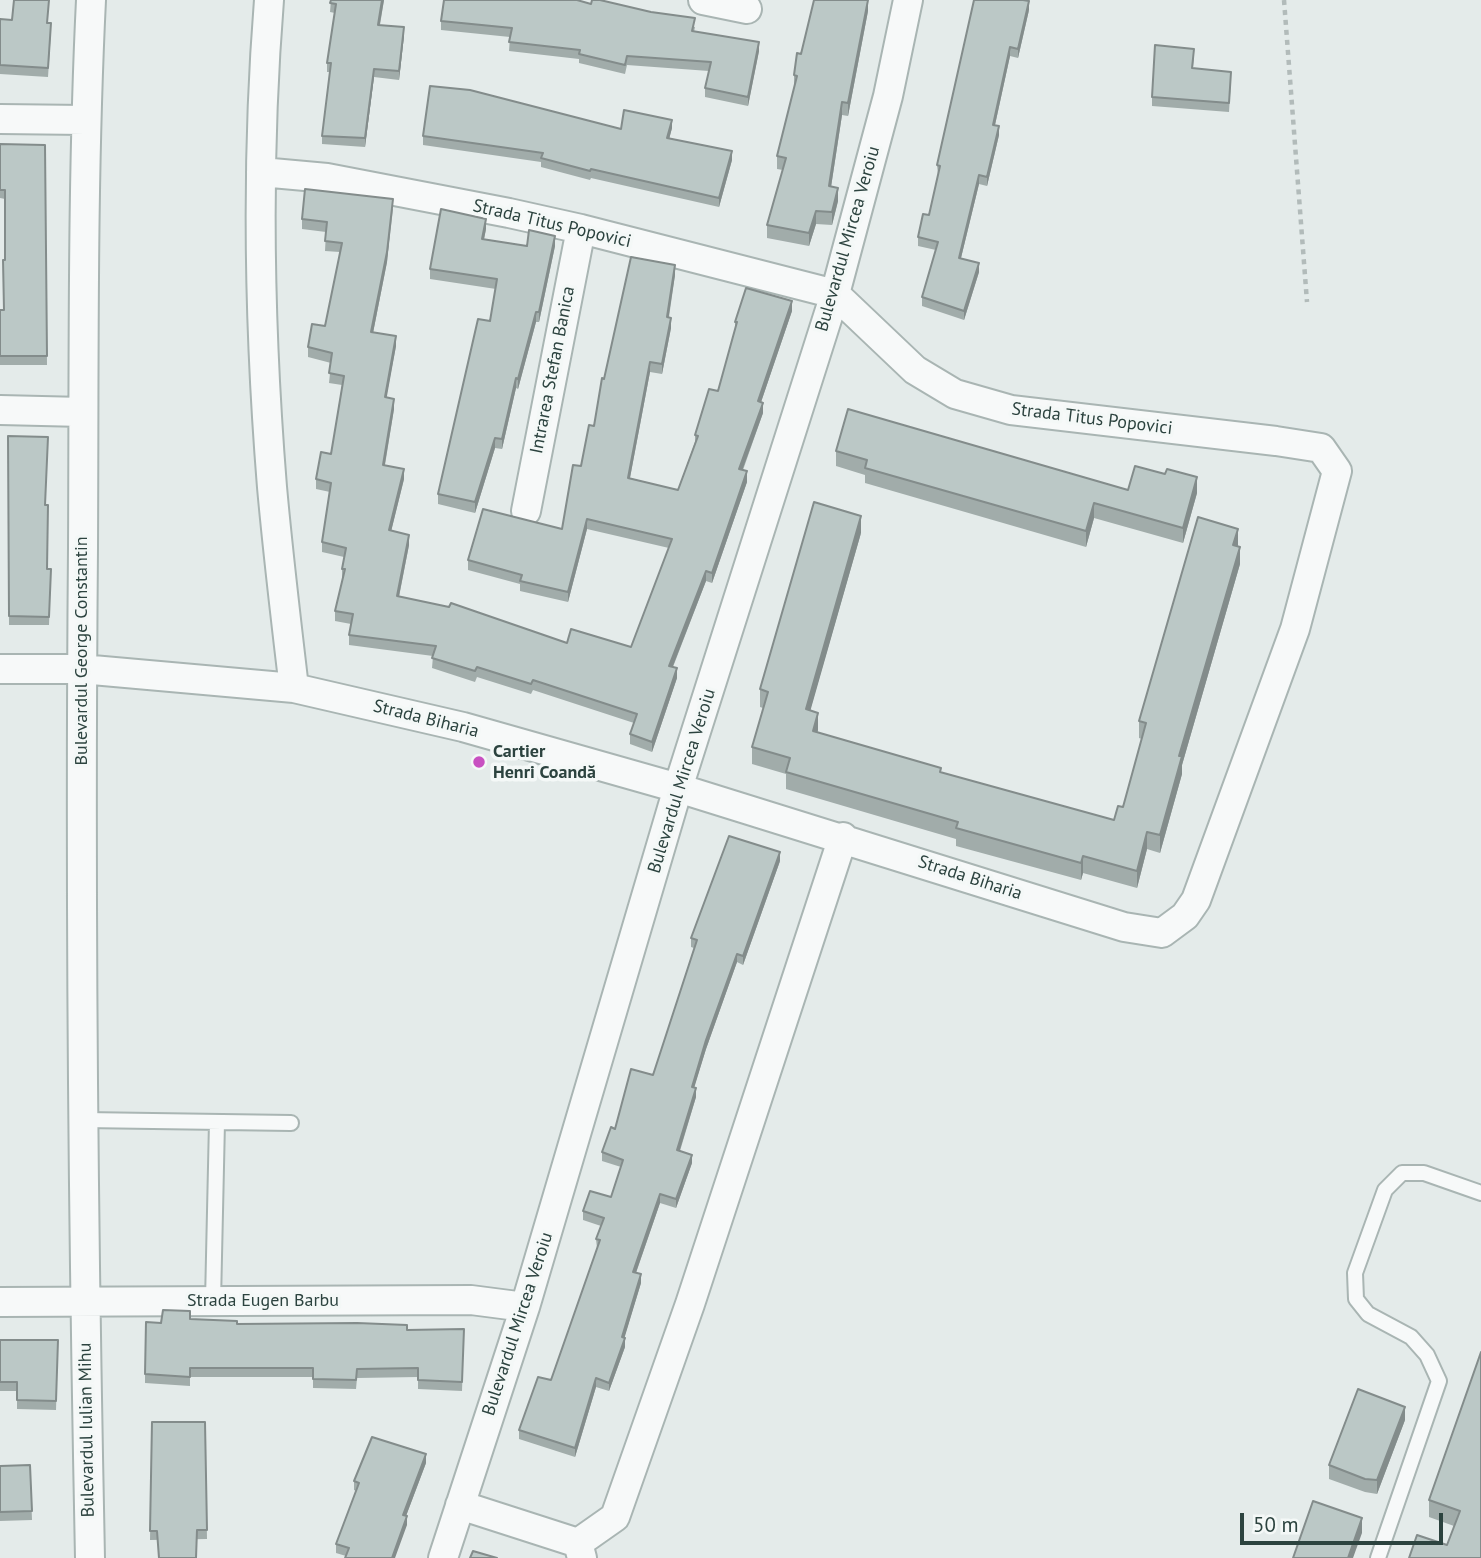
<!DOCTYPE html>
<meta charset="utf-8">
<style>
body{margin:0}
#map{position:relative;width:1481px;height:1558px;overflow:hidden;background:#e4ebea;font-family:"PT Sans",sans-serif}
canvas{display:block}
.scale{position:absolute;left:1240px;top:1513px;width:203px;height:32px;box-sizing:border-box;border:4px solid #2c433f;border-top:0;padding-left:9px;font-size:21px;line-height:24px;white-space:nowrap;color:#2c433f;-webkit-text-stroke:5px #f4f8f7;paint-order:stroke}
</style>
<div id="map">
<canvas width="1481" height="1558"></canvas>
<div class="scale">50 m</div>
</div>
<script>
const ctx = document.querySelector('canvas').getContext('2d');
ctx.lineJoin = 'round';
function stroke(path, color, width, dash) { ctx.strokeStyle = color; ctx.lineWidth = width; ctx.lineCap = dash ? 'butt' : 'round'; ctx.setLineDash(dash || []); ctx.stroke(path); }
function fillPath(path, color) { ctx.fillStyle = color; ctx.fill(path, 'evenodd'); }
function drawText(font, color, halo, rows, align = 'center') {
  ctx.font = font + ' "PT Sans",sans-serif'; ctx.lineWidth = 7; ctx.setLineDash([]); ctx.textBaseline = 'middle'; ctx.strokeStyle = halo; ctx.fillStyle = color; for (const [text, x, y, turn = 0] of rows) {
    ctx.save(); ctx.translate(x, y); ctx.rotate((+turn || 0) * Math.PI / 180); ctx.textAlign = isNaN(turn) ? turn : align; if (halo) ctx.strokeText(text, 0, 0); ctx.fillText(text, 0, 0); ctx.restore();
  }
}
const lane = new Path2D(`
 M 84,1120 L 291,1123
 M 213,1301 L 217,1122
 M 1378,1558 L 1439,1381 L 1427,1355 L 1411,1337 L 1368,1314 L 1356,1299 L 1355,1273 L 1385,1190 L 1402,1173 L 1424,1173 L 1481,1193`);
const street = new Path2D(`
 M 269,0 C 256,162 259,326 272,487 C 278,554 286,621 294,688
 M 703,0 L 747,9
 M 0,119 L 85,120
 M 0,410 L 83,412
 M 526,511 L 581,229
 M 0,669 L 81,669 L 294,688 L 463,727 L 678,788 L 1124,927 L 1162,933 L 1185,916 L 1196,900 L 1295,629 L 1337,471 L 1321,448 L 1276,441 L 1011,410 L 955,394 L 915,370 L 835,294 L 581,229 L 509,213 L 327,178 L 261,172
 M 0,1302 L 471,1300 L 525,1307
 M 460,1505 L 578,1543 L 582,1558
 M 578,1543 L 615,1517 L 690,1304 L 843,837
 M 90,1558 C 83,1221 80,885 83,548 C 84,365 82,183 91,0
 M 443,1558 L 525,1307 L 678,788 L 835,294 L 888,96 L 908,0`);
stroke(lane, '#a9b5b3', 18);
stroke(street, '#a9b5b3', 32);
stroke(new Path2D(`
 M 1284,0 L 1307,302`), '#b2bbba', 4.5, [5, 5]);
stroke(lane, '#f7f9f9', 14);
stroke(street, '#f7f9f9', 28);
fillPath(new Path2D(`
 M 331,0 L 384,0 L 380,25 L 404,36 L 399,80 L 374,77 L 365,147 L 322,144 L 322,136 L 330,72 L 327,72 L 327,63 L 335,13 L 330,12 Z
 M 591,4 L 695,27 L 694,32 L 759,51 L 748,106 L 705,97 L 705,88 L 709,71 L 627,65 L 625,74 L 579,63 L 579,59 L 509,51 L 510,37 L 441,30 L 441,21 Z
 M 1029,10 L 1018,58 L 1010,56 L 995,125 L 999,135 L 987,186 L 979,184 L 961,258 L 979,272 L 964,320 L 922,306 L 922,297 L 936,250 L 918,246 L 918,237 L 929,215 L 938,174 L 937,165 Z
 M 868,11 L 848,116 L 842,115 L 831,187 L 838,201 L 832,225 L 816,224 L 809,246 L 767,238 L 767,225 L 783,170 L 777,169 L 777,156 L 794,89 L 794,75 L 801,54 Z
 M 0,19 L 48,23 L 51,32 L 48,77 L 0,74 Z
 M 1194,58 L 1193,68 L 1231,80 L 1229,112 L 1152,106 L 1152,97 Z
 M 672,128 L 669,139 L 732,160 L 719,207 L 591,178 L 590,180 L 541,167 L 541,162 L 423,145 L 423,136 L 621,129 Z
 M 0,144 L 45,145 L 47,365 L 0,365 L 0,310 L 3,310 L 5,260 L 5,199 L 0,198 Z
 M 393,209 L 387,262 L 373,333 L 396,346 L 386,398 L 394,409 L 385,465 L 404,479 L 391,531 L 409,545 L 399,597 L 567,643 L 631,647 L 669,548 L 587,529 L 568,602 L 520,591 L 520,584 L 468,570 L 468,560 L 562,529 L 594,426 L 604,379 L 675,275 L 669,317 L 671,328 L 662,374 L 650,372 L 630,478 L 678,490 L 695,442 L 695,435 L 718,391 L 735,330 L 735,322 L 792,311 L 761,402 L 763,413 L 743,470 L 747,482 L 712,583 L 706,581 L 673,667 L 677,678 L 652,752 L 630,744 L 630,734 L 634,723 L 533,690 L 531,694 L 477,677 L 475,682 L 432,668 L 433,656 L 349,645 L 349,635 L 351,624 L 335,621 L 335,611 L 343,579 L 342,579 L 342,569 L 344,557 L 322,552 L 322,542 L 330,492 L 316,489 L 316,479 L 331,454 L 342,385 L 329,383 L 331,363 L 308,357 L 308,347 L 325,326 L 340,252 L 325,251 L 326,232 L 302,229 L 302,219 Z
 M 486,229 L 484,239 L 527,246 L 555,246 L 539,322 L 536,322 L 518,389 L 516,388 L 502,449 L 495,448 L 475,513 L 438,504 L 438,494 L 490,321 L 496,289 L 430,279 L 430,269 Z
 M 8,436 L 46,505 L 47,569 L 51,569 L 49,625 L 9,625 Z
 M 836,451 L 1128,490 L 1197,493 L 1183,543 L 1094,518 L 1086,547 L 865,483 L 865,475 L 836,466 Z
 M 861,533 L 810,710 L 818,730 L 817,732 L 941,772 L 1114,820 L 1123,807 L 1142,739 L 1139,738 L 1139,721 L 1238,546 L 1240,564 L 1182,765 L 1182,774 L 1160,853 L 1147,849 L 1137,888 L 1083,873 L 1081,880 L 956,846 L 956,839 L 786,789 L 786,774 L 752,764 L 752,747 L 763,708 L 760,707 L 760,689 Z
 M 780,861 L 743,965 L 737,962 L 706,1049 L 694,1087 L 696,1097 L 680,1151 L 692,1163 L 676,1208 L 660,1203 L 636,1273 L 641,1283 L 624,1338 L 625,1347 L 609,1391 L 596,1387 L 575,1457 L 519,1439 L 519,1430 L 551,1380 L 597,1248 L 596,1239 L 601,1226 L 583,1220 L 583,1211 L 611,1197 L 621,1167 L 602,1161 L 602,1152 L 615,1129 L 653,1075 L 694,948 L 691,947 L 691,938 Z
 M 190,1319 L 237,1324 L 407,1330 L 464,1329 L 462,1391 L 418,1389 L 418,1377 L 357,1378 L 356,1389 L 313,1388 L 313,1377 L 190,1377 L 190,1386 L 145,1383 L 145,1374 L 161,1323 Z
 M 0,1340 L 58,1340 L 56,1410 L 17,1409 L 17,1391 L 0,1391 Z
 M 1481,1352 L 1481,1558 L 1447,1545 L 1454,1526 L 1429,1517 L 1429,1500 Z
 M 1405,1420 L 1377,1494 L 1365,1492 L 1329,1479 L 1329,1465 Z
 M 152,1422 L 205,1422 L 207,1539 L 150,1540 Z
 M 426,1463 L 406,1516 L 407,1525 L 346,1556 L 336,1553 L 336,1544 L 356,1491 L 354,1490 L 354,1481 Z
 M 30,1465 L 32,1520 L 0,1521 L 0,1466 Z`), '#a1acaa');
fillPath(new Path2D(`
 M 382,0 L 384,0 L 378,34 L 378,25 Z
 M 868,0 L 868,11 L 848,116 L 848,103 Z
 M 1029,1 L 1029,10 L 1018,58 L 1018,49 Z
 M 404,27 L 404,36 L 399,80 L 399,71 Z
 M 759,42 L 759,51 L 748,106 L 748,97 Z
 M 1010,47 L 1010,56 L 993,134 L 993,125 Z
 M 374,69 L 374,77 L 365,147 L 365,138 Z
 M 842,102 L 842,115 L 829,200 L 829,186 Z
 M 672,120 L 672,128 L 667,147 L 667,138 Z
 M 999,126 L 999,135 L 987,186 L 987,177 Z
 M 732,151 L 732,160 L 719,207 L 719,198 Z
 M 979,175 L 979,184 L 959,266 L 959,258 Z
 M 838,188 L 838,201 L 832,225 L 832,212 Z
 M 393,199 L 387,262 L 371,343 L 371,332 Z
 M 816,211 L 816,224 L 809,246 L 809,233 Z
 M 486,219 L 486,229 L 482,249 L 482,239 Z
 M 555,236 L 555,246 L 539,322 L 539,312 Z
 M 979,263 L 979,272 L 964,320 L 964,311 Z
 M 675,265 L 675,275 L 667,327 L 667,317 Z
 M 792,301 L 792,311 L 758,411 L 758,401 Z
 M 536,312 L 536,322 L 518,389 L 518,379 Z
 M 671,318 L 671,328 L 662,374 L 662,364 Z
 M 396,336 L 396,346 L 385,407 L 385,397 Z
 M 650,362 L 650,372 L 628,488 L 628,478 Z
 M 516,378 L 516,388 L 502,449 L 502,439 Z
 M 394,399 L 394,409 L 383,475 L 383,465 Z
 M 763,403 L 763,413 L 739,479 L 739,469 Z
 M 495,438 L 495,448 L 475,513 L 475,502 Z
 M 404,469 L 404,479 L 389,540 L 389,530 Z
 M 747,471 L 747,482 L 712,583 L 712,573 Z
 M 1197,477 L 1197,493 L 1183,543 L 1183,528 Z
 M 1094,503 L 1094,518 L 1086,547 L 1086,531 Z
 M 861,516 L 861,533 L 806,726 L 806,709 Z
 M 587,519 L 587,529 L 568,602 L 568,592 Z
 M 1238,529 L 1238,546 L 1233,545 Z
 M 409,535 L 409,545 L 397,606 L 397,596 Z
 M 1240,547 L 1240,564 L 1182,765 L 1182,774 L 1160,853 L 1160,835 L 1179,756 Z
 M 706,571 L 706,581 L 669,676 L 669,666 Z
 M 677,668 L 677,678 L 652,752 L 652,742 Z
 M 818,713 L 818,730 L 813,748 L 813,731 Z
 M 1147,832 L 1147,849 L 1137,888 L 1137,871 Z
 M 780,852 L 780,861 L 743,965 L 743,956 Z
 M 1083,856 L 1083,873 L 1081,880 L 1081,863 Z
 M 737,954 L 737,962 L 706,1049 L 692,1095 L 692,1087 L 706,1040 Z
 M 696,1088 L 696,1097 L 677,1159 L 677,1150 Z
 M 692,1155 L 692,1163 L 676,1208 L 676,1199 Z
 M 660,1194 L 660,1203 L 633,1281 L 633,1272 Z
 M 641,1274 L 641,1283 L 622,1346 L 622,1337 Z
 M 625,1338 L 625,1347 L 609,1391 L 609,1383 Z
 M 596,1378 L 596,1387 L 575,1457 L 575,1448 Z
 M 1405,1407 L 1405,1420 L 1377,1494 L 1377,1480 Z
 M 426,1454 L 426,1463 L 403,1524 L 403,1515 Z
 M 407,1516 L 407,1525 L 395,1558 L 392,1558 Z
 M 1362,1518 L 1362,1533 L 1353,1558 L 1348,1558 Z`), '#838c8b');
const building = new Path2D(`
 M 14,0 L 49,0 L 47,23 L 51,23 L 48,68 L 0,65 L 0,19 L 12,20 Z
 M 331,0 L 382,0 L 378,25 L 404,27 L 399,71 L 374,69 L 365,138 L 322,136 L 331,63 L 327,63 L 336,4 L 330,3 Z
 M 444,0 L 577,0 L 591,4 L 592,0 L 600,0 L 651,12 L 695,18 L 692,31 L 759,42 L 748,97 L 705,88 L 711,62 L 627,56 L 625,65 L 579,54 L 580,50 L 509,42 L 512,28 L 441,21 Z
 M 814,0 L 868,0 L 848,103 L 842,102 L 829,186 L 838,188 L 832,212 L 816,211 L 809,233 L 767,225 L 786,158 L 777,156 L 797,76 L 794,75 L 797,53 L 801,54 Z
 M 974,0 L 1023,0 L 1029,1 L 1018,49 L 1010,47 L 993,125 L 999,126 L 987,177 L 979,175 L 959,258 L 979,263 L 964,311 L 922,297 L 938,242 L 918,237 L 923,214 L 929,215 L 940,166 L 937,165 Z
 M 1155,45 L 1194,49 L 1192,68 L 1231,72 L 1229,103 L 1152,97 Z
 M 430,86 L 470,90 L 621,129 L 624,110 L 672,120 L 667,138 L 732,151 L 719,198 L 591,169 L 590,171 L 541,158 L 543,153 L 423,136 Z
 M 0,144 L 45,145 L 47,356 L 0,356 L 0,310 L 4,310 L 3,260 L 5,260 L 5,190 L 0,190 Z
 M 305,189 L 393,199 L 387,252 L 371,332 L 396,336 L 385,397 L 394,399 L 383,465 L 404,469 L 389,530 L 409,535 L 397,596 L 449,607 L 451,603 L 567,643 L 571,629 L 631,647 L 672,539 L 587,519 L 568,592 L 520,581 L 522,575 L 468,560 L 483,509 L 562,529 L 573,465 L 581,466 L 589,425 L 594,426 L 602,378 L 604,379 L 631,257 L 675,265 L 667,317 L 671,318 L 662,364 L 650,362 L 628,478 L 678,490 L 698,436 L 695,435 L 709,389 L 718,391 L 737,322 L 735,322 L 746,288 L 792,301 L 758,401 L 763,403 L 739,469 L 747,471 L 712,573 L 706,571 L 669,666 L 677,668 L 652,742 L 630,734 L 637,714 L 533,680 L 531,684 L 477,667 L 475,671 L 432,658 L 436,646 L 349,635 L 353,614 L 335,611 L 345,569 L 342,569 L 346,548 L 322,542 L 331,483 L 316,479 L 321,452 L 331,454 L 344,376 L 329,373 L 332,353 L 308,347 L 312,324 L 325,326 L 342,243 L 325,241 L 327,222 L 302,219 Z
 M 441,209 L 486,219 L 482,239 L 527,246 L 529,230 L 555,236 L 539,312 L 536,312 L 518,379 L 516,378 L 502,439 L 495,438 L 475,502 L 438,494 L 478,319 L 490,321 L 497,279 L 430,269 Z
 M 848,409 L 1128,490 L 1135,466 L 1165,474 L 1167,469 L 1197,477 L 1183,528 L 1094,503 L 1086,531 L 865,468 L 867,460 L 836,451 Z
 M 8,436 L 48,437 L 45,505 L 48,505 L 47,569 L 51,569 L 49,617 L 9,616 Z
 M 814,502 L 861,516 L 806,709 L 818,713 L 813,731 L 941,768 L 940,772 L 1114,820 L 1118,806 L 1123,807 L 1146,723 L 1139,721 L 1198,517 L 1238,529 L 1233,545 L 1240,547 L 1179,756 L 1182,756 L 1160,835 L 1147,832 L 1137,871 L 1083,856 L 1081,863 L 956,828 L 958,822 L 786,772 L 790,758 L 752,747 L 768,692 L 760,689 Z
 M 729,836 L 780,852 L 743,956 L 737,954 L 706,1040 L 692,1087 L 696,1088 L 677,1150 L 692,1155 L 676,1199 L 660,1194 L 633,1272 L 641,1274 L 622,1337 L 625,1338 L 609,1383 L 596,1378 L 575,1448 L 519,1430 L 538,1377 L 551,1380 L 600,1240 L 596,1239 L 604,1218 L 583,1211 L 590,1191 L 611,1197 L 623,1160 L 602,1152 L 611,1127 L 615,1129 L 631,1069 L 653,1075 L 697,940 L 691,938 Z
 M 163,1310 L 190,1311 L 190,1319 L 237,1321 L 237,1324 L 357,1323 L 407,1325 L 407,1330 L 464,1329 L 462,1382 L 418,1380 L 418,1368 L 357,1369 L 356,1380 L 313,1379 L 313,1368 L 190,1368 L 190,1377 L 145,1374 L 146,1322 L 161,1323 Z
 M 0,1340 L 58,1340 L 56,1401 L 17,1400 L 17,1382 L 0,1382 Z
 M 1481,1352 L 1481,1558 L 1409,1558 L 1417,1535 L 1447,1545 L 1460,1511 L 1429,1500 Z
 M 1358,1389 L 1405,1407 L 1377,1480 L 1365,1479 L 1329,1465 Z
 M 152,1422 L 205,1422 L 207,1530 L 197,1530 L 196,1558 L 159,1558 L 157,1531 L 150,1531 Z
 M 372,1437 L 426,1454 L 403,1515 L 407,1516 L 392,1558 L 345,1558 L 349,1548 L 336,1544 L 359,1483 L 354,1481 Z
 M 30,1465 L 32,1511 L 0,1512 L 0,1466 Z
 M 1313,1501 L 1362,1518 L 1348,1558 L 1293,1558 Z
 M 473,1551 L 497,1558 L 470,1558 Z`);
fillPath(building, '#bbc8c6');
stroke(building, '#838c8b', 2);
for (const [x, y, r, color] of [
 [479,762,7,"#c850c1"]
]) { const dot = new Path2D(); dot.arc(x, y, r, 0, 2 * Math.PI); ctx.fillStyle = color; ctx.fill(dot); stroke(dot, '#f4f8f7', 2.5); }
drawText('18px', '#2c433f', '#f4f8f7', [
 ["Strada Titus Popovici",552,224,13],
 ["Bulevardul Mircea Veroiu",848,239,-74],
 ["Intrarea Stefan Banica",553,370,-79],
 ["Strada Titus Popovici",1092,419,7],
 ["Bulevardul George Constantin",82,651,-90],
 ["Strada Biharia",426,719,14],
 ["Bulevardul Mircea Veroiu",682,781,-73],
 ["Strada Biharia",970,878,18],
 ["Strada Eugen Barbu",263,1301],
 ["Bulevardul Mircea Veroiu",518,1324,-72],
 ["Bulevardul Iulian Mihu",87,1430,-91]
]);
drawText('bold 18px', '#2c433f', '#f4f8f7', [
 ["Cartier",493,752],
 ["Henri Coandă",493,773]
], 'left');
</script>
